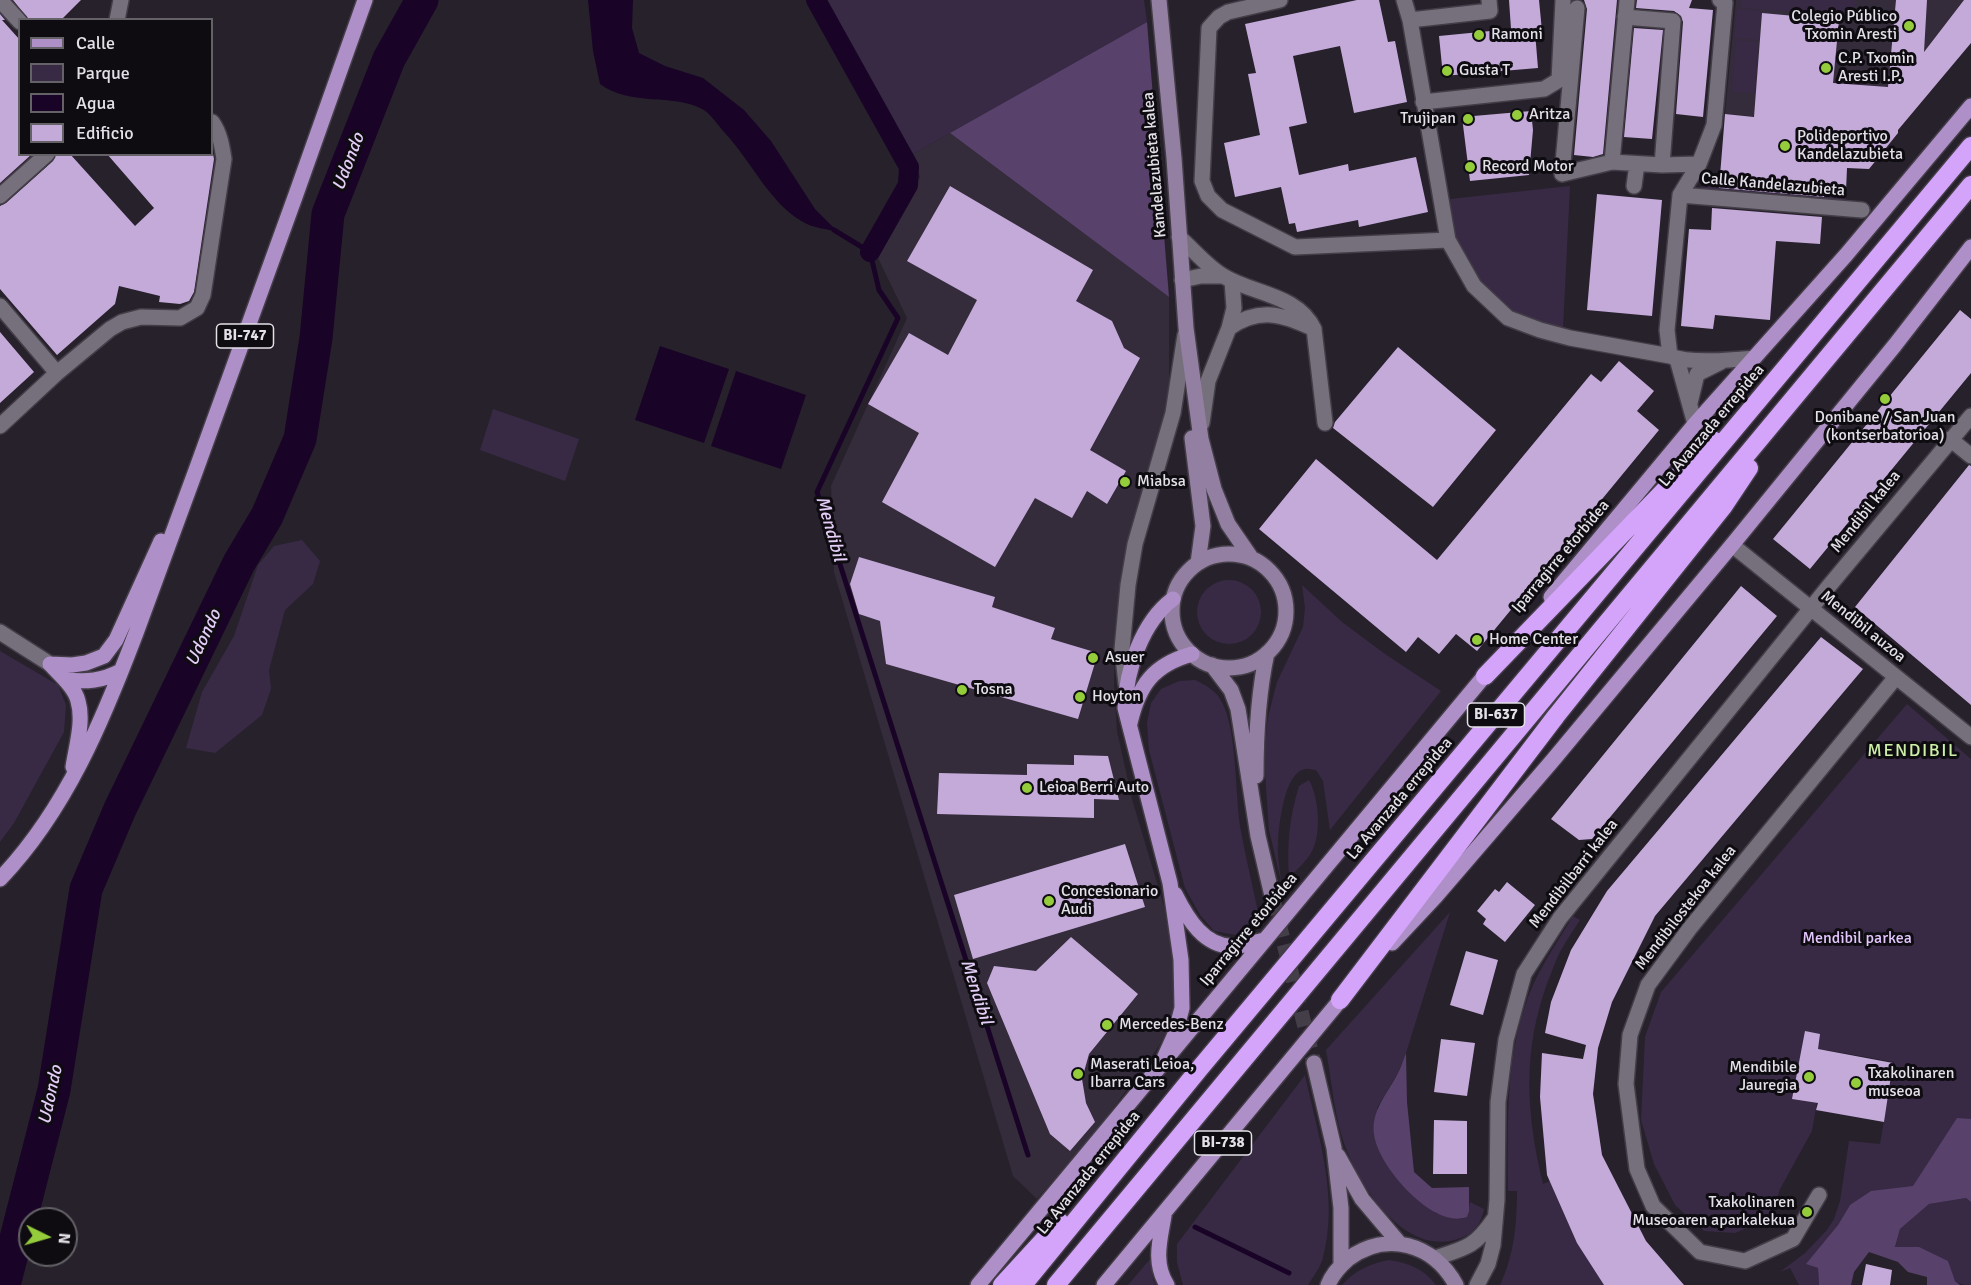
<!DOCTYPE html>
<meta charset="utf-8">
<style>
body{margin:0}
#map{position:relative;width:1971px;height:1285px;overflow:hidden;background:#27212c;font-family:Signika,sans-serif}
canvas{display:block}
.legend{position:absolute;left:18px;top:18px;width:195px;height:138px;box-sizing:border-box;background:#0e0c11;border:2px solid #646167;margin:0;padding:8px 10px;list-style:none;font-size:18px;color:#e4e0e8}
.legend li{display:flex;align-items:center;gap:12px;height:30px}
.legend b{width:30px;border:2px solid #646167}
.north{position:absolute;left:18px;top:1207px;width:60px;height:60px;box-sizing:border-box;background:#0e0c11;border:2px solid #646167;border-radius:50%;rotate:95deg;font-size:16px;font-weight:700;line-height:24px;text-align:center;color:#e4e0e8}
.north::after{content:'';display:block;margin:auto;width:21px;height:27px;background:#94cc3c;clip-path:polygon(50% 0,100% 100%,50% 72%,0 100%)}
</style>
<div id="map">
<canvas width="1971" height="1285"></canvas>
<ul class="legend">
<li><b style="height:8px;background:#ae8fc8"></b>Calle</li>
<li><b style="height:16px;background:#382a44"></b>Parque</li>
<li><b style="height:16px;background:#190427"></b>Agua</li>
<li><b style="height:16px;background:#c3aad9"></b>Edificio</li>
</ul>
<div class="north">N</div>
</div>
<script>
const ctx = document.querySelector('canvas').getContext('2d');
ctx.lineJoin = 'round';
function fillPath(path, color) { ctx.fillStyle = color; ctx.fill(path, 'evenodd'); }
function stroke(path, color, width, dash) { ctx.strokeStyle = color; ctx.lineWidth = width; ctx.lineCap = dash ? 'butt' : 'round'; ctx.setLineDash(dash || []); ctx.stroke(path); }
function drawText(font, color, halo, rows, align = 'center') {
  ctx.font = font + ' Signika,sans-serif'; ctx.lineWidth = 6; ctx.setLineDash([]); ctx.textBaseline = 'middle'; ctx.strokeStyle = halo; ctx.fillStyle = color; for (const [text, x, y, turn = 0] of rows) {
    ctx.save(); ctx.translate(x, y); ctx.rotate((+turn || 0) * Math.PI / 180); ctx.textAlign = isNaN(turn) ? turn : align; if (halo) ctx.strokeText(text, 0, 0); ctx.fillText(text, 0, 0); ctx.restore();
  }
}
fillPath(new Path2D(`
 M 1736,0 L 1964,0 L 1924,52 L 1850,125 L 1725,114 Z
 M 950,133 L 1169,297 L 1169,396 L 1124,569 L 1115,626 L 1114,684 L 1117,731 L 1132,799 L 1165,910 L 1173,957 L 1175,993 L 1174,1017 L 1159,1046 L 1098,1129 L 1037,1199 L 1013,1176 L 834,572 L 831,486 L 907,318 L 878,258 L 920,177 L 913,154 Z`), '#342b3b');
fillPath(new Path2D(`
 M 819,0 L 1144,0 L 1147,22 L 913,154 Z
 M 1742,0 L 1856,0 L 1855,16 L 1742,8 Z
 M 1737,9 L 1761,11 L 1759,40 L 1734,38 Z
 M 1736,40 L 1758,42 L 1754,93 L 1732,92 Z
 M 1713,182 L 1846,191 L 1845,205 L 1690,192 Z
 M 1570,186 L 1563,328 L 1543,325 L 1510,312 L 1477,281 L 1455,238 L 1450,199 Z
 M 493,409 L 579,439 L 565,481 L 480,450 Z
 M 302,540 L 320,561 L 313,584 L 285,610 L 269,670 L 271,689 L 262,715 L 215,753 L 186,748 L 202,692 L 234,636 L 258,565 L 274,546 Z
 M1197 612a32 32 0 1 1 64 0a32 32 0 1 1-64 0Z
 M 1302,585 L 1342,622 L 1385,654 L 1441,691 L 1330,830 L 1323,781 L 1316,770 C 1312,770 1309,768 1306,769 C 1284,771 1279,825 1278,843 C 1277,857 1280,872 1282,885 L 1269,830 L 1264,758 L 1268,717 L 1277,682 L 1303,627 L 1305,608 Z
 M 0,651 L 58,685 L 66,705 L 64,732 L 14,823 L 0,842 Z
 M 1195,680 C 1205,685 1214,689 1220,699 C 1237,724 1235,793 1240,826 C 1245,855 1252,883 1258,912 L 1248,922 L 1250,933 L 1242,936 L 1214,931 L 1200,915 L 1185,888 L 1149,750 L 1147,723 L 1151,703 L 1161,689 L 1179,681 Z
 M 1907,704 L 1971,759 L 1971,1119 L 1957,1119 L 1913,1187 L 1850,1205 L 1838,1225 L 1807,1264 L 1818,1268 L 1819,1285 L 1799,1285 L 1790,1268 L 1780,1272 L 1805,1253 L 1827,1230 L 1834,1219 L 1840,1201 L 1849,1141 L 1880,1144 L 1894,1062 L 1826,1050 L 1812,1131 L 1780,1189 L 1770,1218 L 1735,1233 L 1704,1231 L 1675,1205 L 1654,1164 L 1641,1120 L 1645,1037 L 1661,992 Z
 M 1309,780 C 1319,798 1322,835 1311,853 C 1306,862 1296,870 1289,878 C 1287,844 1289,819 1299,786 Z
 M 1450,912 L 1406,1053 L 1398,1073 L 1377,1108 L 1436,1213 L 1461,1219 L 1467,1217 L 1470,1202 L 1484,1209 C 1480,1228 1470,1237 1450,1241 C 1398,1250 1355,1179 1342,1137 C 1334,1111 1331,1077 1326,1050 Z
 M 1573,916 L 1580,920 C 1573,931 1566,941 1560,952 C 1555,961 1552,972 1548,981 C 1522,1051 1526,1113 1543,1184 L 1550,1181 L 1604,1285 L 1500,1285 C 1514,1256 1517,1223 1517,1191 L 1508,1191 C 1508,1131 1505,1067 1524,1009 C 1534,975 1555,946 1573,916 Z
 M 1305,1075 C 1318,1136 1340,1199 1322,1261 C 1319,1269 1313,1277 1308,1285 L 1183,1285 L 1177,1262 L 1177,1244 Z
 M 1966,1198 L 1971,1202 L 1971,1285 C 1952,1285 1953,1277 1948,1261 L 1895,1248 L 1900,1229 L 1929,1204 Z
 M 1151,1258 L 1153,1279 L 1156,1285 L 1128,1285 Z
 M 1389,1260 C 1409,1263 1424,1269 1436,1285 L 1342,1285 C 1356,1270 1369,1264 1389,1260 Z`), '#382a44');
fillPath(new Path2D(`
 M 1147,22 L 1169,297 L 950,133 Z
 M 1406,1053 L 1407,1102 L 1414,1172 L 1432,1188 L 1469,1187 L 1469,1211 L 1467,1217 C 1433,1230 1377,1165 1374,1134 C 1371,1111 1387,1094 1397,1075 C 1401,1068 1403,1060 1406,1053 Z
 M 1957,1118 L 1971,1119 L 1971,1202 L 1966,1198 L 1929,1204 L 1900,1229 L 1895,1247 L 1919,1247 L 1948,1261 L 1955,1281 L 1960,1285 L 1927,1285 L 1927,1277 L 1908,1272 L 1898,1262 L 1869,1252 L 1854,1272 L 1851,1285 L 1819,1285 L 1818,1268 L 1806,1264 L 1838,1225 L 1850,1205 L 1871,1191 L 1913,1186 Z`), '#58416b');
fillPath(new Path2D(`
 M 588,0 L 633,0 L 632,28 L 639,53 L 665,66 L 703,78 L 744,110 L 771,141 L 815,209 L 838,232 C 827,229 813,228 803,222 C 770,204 750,159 724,132 C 718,125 710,113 702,109 C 672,93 631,107 600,84 L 593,51 Z
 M 660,346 L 729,369 L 704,443 L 635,420 Z
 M 736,371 L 806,395 L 781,469 L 711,446 Z`), '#190427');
stroke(new Path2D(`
 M 834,230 L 870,252 L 879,290 L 898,318 L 817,492 L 1028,1155
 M 1195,1227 L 1289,1273`), '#190427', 5);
stroke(new Path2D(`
 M 816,0 L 909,167 L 908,185 L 870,252`), '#190427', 20);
stroke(new Path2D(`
 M 4,1285 L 54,1090 L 86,889 L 120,809 L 239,563 L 267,516 L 300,439 L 316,338 L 328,214 L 389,59 L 422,0`), '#190427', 33);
fillPath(new Path2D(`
 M 13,0 L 81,0 L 61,20 L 29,20 Z
 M 1357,0 L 1379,0 L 1388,42 L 1395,41 L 1407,102 L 1354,113 L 1340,46 L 1293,56 L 1307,123 L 1289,127 L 1299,175 L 1348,164 L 1349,171 L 1416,157 L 1428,212 L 1359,227 L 1358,220 L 1297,232 L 1295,223 L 1289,224 L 1281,187 L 1235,197 L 1224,143 L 1260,135 L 1248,74 L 1256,73 L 1245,24 Z
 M 1509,0 L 1539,0 L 1542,31 L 1535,32 L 1538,68 L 1443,76 L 1439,36 L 1511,29 Z
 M 1584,0 L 1617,0 L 1603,154 L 1593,157 L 1574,155 L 1587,9 Z
 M 1637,0 L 1692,0 L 1689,8 L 1713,10 L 1703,117 L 1676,114 L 1683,22 L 1681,16 L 1674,11 L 1636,8 Z
 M 1896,0 L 1927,0 L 1924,52 L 1964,0 L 1971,0 L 1971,43 L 1898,130 L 1898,133 L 1869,169 L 1847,168 L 1846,191 L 1825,189 L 1824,197 L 1719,188 L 1725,114 L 1754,117 L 1762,13 L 1839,20 L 1833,83 L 1888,87 Z
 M 0,14 L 5,20 L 2,20 L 20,40 L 20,154 L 32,154 L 0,183 Z
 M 1634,28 L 1663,30 L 1652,139 L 1624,137 Z
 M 1531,111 L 1533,130 L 1529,175 L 1470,181 L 1462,117 Z
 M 56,154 L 70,154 L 135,226 L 154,208 L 107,154 L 213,154 L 214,159 L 194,292 L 189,301 L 180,304 L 159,302 L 160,296 L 119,286 L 115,304 L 57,355 L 0,289 L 0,206 L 6,203 L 53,161 Z
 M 950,186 L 1093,270 L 1076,301 L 1112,321 L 1124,348 L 1140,358 L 1090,450 L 1126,471 L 1107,504 L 1087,491 L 1072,518 L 1035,498 L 995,567 L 882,502 L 919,433 L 868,404 L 909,333 L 948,355 L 977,300 L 907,261 Z
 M 1597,194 L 1662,200 L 1652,316 L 1587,310 Z
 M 1712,208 L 1822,217 L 1820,244 L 1776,241 L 1770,320 L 1715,315 L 1713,329 L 1681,326 L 1689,229 L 1711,230 Z
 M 1960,310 L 1971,319 L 1971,373 L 1810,569 L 1773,539 Z
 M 0,332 L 34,372 L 0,403 Z
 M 1398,347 L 1496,430 L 1433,507 L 1333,428 L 1335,422 Z
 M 1619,361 L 1654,391 L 1637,411 L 1659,430 L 1477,651 L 1456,634 L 1439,654 L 1418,637 L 1406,652 L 1259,529 L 1316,459 L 1437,560 L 1591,374 L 1601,382 Z
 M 1969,465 L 1971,466 L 1971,705 L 1855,607 Z
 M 859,557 L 995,597 L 992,607 L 1055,628 L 1051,639 L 1098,653 L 1078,719 L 886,664 L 880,621 L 859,614 L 850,584 Z
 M 1741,586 L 1777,616 L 1592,839 L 1579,840 L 1551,819 Z
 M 1821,637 L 1863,669 L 1655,916 L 1612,1002 L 1598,1048 L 1593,1094 L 1602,1155 L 1646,1241 L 1684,1285 L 1604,1285 L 1577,1243 L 1547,1175 L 1540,1097 L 1542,1053 L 1583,1059 L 1586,1045 L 1545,1033 L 1551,1002 L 1571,950 L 1607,891 Z
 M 1074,755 L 1108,756 L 1119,800 L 1094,799 L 1094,818 L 937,814 L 939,773 L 1027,775 L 1027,764 L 1074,765 Z
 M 1125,844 L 1145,907 L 973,959 L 954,895 Z
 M 1507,882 L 1535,905 L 1505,942 L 1483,924 L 1486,919 L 1477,911 L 1495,889 L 1499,892 Z
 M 1071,937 L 1138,994 L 1089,1054 L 1082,1079 L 1086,1103 L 1095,1122 L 1070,1151 L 1050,1134 L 987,983 L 994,966 L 1036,971 Z
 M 1466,951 L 1498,960 L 1483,1015 L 1450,1005 Z
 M 1805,1031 L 1820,1034 L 1818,1049 L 1893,1063 L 1884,1122 L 1816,1110 L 1818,1103 L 1792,1099 Z
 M 1441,1039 L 1475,1043 L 1467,1096 L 1434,1092 Z
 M 1434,1120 L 1467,1121 L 1467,1174 L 1433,1174 Z
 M 1866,1264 L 1892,1270 L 1890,1285 L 1862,1285 Z`), '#c3aad9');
stroke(new Path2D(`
 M 1273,900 L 1314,1063`), '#433e48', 15, [15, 8]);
const street = new Path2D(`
 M 0,0 L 20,22
 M 1280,0 L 1228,12 L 1219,17 L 1209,28 L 1202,181 L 1208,196 L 1222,210 L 1295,247 L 1448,240
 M 1404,0 L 1410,20 L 1448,240 L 1474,286 L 1508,318 L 1540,330 L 1570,338 L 1670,356 C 1690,364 1732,360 1754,358
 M 1577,8 L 1562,174 L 1612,162 L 1662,165 L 1699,164
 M 1625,17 L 1673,21 L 1662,165
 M 117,20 L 121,0
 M 1410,20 L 1490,11 L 1489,0
 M 1423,102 L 1544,89 L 1559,80 L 1563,0
 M 1612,162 L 1627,0
 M 1634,186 L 1637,164
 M 1680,195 L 1862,210
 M 0,196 L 47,154
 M 1179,237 C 1194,250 1208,268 1225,277 C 1254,294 1298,295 1314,329 L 1325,423
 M 1182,280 L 1201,276 L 1222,276
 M 0,306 L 57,373
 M 1229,328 C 1259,307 1283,314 1314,329
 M 1670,356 L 1667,330 L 1680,195 L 1699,164 L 1714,125 L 1725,3 L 1720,0
 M 1677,359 L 1695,424
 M 1690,403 L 1697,374 L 1721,362
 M 1202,423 L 1208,381 L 1229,328 L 1234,308 L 1232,281
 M 0,426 L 57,373 L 110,329 L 122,322 L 141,317 L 180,318 L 197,308 L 203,295 L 224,159 C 222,146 220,133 212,122
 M 1950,439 L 1971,456
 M 1732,545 L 1971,737
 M 0,632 L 50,664
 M 1126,684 L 1122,649 L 1128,585 L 1135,544 L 1173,413 L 1185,335
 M 1819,1195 L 1793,1239 L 1745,1261 L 1700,1252 L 1653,1206 L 1637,1169 L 1626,1084 L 1630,1035 L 1648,985 L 1690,928 L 1896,677
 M 1435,1258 C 1466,1248 1475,1247 1494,1219
 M 1477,1285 L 1488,1264 L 1493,1245 L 1497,1200 L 1498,1102 L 1506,1040 L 1524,974 L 1560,918 L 1829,586 L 1971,416`);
const secondary = new Path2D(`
 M 1159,0 L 1174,158 L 1186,328 L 1201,439 L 1214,489 L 1228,524 L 1252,559
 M 1192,438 L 1203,526 L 1198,563
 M1172 611a57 57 0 1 1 114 0a57 57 0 1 1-114 0Z
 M 1212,665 L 1231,690 L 1238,709 L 1258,836 L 1273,900
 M 1256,776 C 1256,734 1258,694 1267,653
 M 1314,1063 L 1334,1148 L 1341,1208 L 1341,1265
 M 1338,1156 L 1362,1199 L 1400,1244
 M 1328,1285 C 1332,1275 1340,1266 1348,1259 C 1387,1230 1434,1244 1456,1285`);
const primary = new Path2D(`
 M 1551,597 L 1695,424 L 1846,255 L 1971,106
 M 50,664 L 72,665 L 86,663 L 104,656 L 116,640 L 161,541
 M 50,664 C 59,674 75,687 78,701 C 84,721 76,747 73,767
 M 66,680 C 87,682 102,681 121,671
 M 1130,723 C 1139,685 1153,665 1192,654
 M 0,879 C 66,810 103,720 136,633 C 156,579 176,525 196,470 C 253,314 310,157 365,0
 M 1175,894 C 1187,918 1205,949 1236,946 C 1245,946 1255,942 1264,940
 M 1392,943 L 1436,896 L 1553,760 L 1732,545 L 1895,345 L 1971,247
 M 1161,1065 L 1491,668
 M 1164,1216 C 1160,1240 1153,1263 1167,1285
 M 978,1285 L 1161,1065 L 1175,1034 L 1182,1008 L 1181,960 L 1170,883 L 1125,708 C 1126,670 1142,622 1173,599
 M 1104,1285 L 1347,992`);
const highway = new Path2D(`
 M 1485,676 L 1713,440
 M 1340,1000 L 1556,716 L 1723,507 L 1749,468
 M 1002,1285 L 1060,1222
 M 1023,1285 L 1200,1068 L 1971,146
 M 1056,1285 L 1971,185`);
stroke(street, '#433d47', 18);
stroke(secondary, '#433d47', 18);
stroke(primary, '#433d47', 18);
stroke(highway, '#433d47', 21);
stroke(street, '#766f7c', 15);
stroke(secondary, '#927fa2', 15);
stroke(primary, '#ae8fc8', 15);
stroke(highway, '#d3a4fa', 18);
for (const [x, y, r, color] of [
 [1909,26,6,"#94cc3c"],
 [1479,35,6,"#94cc3c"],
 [1826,68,6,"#94cc3c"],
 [1447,71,6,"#94cc3c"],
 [1517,115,6,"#94cc3c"],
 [1468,119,6,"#94cc3c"],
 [1785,146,6,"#94cc3c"],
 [1470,167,6,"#94cc3c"],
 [1885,399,6,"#94cc3c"],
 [1125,482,6,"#94cc3c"],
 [1477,640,6,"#94cc3c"],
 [1093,658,6,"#94cc3c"],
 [962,690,6,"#94cc3c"],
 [1080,697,6,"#94cc3c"],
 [1027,788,6,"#94cc3c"],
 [1049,901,6,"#94cc3c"],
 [1107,1025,6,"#94cc3c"],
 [1078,1074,6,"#94cc3c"],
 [1809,1077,6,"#94cc3c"],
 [1856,1083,6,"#94cc3c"],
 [1807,1212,6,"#94cc3c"]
]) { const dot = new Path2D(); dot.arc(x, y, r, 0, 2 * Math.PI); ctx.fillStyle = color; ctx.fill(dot); stroke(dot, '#0e0c11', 2); }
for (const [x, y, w] of [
 [245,336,57],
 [1496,715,57],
 [1223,1143,57]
]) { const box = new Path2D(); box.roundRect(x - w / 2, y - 12, w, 24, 4.5); ctx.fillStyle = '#0e0c11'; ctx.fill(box); stroke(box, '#e4e0e8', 1.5); }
drawText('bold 15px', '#e4e0e8', null, [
 ["BI-747",245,336],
 ["BI-637",1496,715],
 ["BI-738",1223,1143]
]);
drawText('16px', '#e4e0e8', '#0e0c11', [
 ["Colegio Público",1897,17,"right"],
 ["Txomin Aresti",1897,35,"right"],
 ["Ramoni",1491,35],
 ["C.P. Txomin",1838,59],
 ["Aresti I.P.",1838,77],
 ["Gusta T",1459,71],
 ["Aritza",1529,115],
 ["Trujipan",1456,119,"right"],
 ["Polideportivo",1797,137],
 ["Kandelazubieta",1797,155],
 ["Record Motor",1482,167],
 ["Donibane / San Juan",1885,418,"center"],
 ["(kontserbatorioa)",1885,436,"center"],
 ["Miabsa",1137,482],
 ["Home Center",1489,640],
 ["Asuer",1105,658],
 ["Tosna",974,690],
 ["Hoyton",1092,697],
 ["Leioa Berri Auto",1039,788],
 ["Concesionario",1061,892],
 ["Audi",1061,910],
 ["Mercedes-Benz",1119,1025],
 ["Maserati Leioa,",1090,1065],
 ["Ibarra Cars",1090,1083],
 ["Mendibile",1797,1068,"right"],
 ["Jauregia",1797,1086,"right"],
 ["Txakolinaren",1868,1074],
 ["museoa",1868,1092],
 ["Txakolinaren",1795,1203,"right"],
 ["Museoaren aparkalekua",1795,1221,"right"]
], 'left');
drawText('16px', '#e4e0e8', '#0e0c11', [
 ["Kandelazubieta kalea",1155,165,-95],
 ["Calle Kandelazubieta",1773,185,5],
 ["La Avanzada errepidea",1712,426,-50],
 ["Mendibil kalea",1866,512,-51],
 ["Iparragirre etorbidea",1561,557,-50],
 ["Mendibil auzoa",1863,627,39],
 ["La Avanzada errepidea",1400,799,-50],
 ["Mendibilbarri kalea",1574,874,-52],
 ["Mendibilostekoa kalea",1686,908,-52],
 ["Iparragirre etorbidea",1249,930,-50],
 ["La Avanzada errepidea",1089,1173,-51]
]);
drawText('16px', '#e4c7ff', '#0e0c11', [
 ["Mendibil parkea",1857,939]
]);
drawText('italic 18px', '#e4cef8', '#0e0c11', [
 ["Udondo",349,162,-69],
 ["Mendibil",830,529,74],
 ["Udondo",204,638,-65],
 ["Mendibil",976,992,72],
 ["Udondo",51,1095,-78]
]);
ctx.letterSpacing = '1.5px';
drawText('18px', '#cdefa7', '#0e0c11', [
 ["MENDIBIL",1913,751]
]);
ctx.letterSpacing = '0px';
</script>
